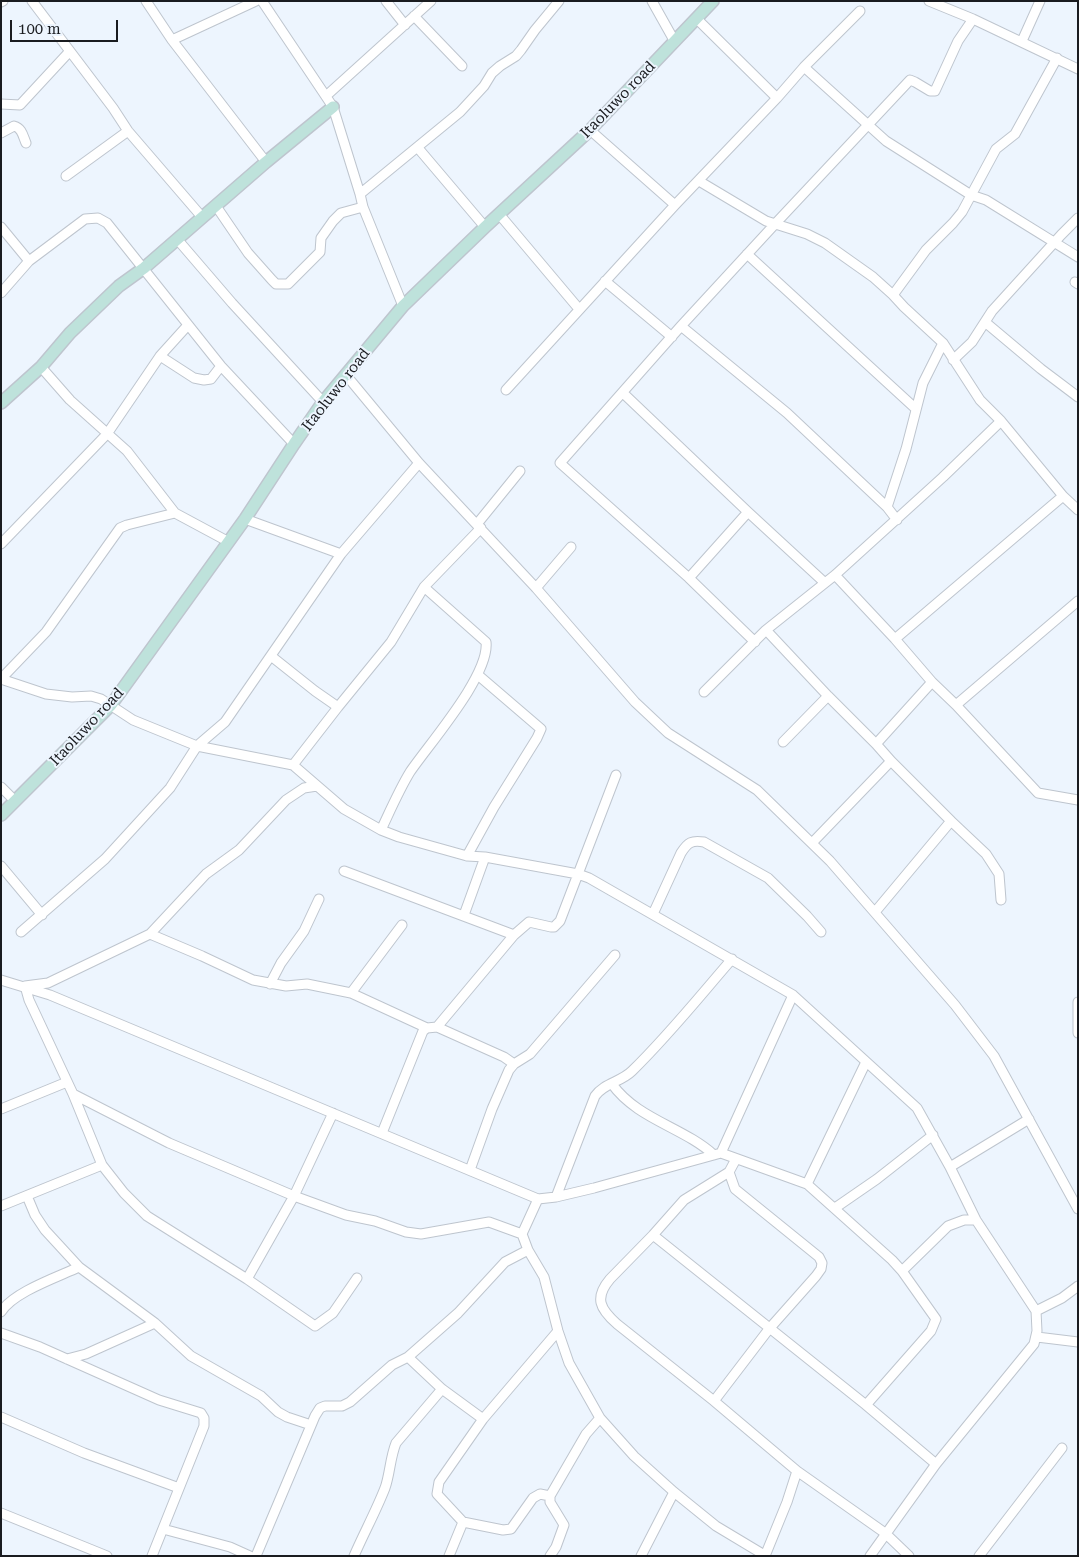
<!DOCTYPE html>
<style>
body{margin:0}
#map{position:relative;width:1079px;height:1557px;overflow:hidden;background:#edf5fe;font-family:"Roboto Serif",serif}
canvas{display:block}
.frame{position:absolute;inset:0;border:2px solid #1a1c20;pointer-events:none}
.scale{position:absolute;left:10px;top:20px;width:108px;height:22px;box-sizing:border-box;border:2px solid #1a1c20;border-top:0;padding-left:6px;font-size:15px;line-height:18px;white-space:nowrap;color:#1a1c20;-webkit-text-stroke:4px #edf5fe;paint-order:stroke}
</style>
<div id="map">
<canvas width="1079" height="1557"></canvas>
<div class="frame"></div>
<div class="scale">100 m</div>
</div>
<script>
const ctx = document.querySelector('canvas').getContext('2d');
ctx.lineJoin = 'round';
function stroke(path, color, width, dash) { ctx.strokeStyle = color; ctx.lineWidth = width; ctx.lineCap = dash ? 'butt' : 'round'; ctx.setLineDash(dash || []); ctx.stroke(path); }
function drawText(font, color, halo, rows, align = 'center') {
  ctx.font = font + ' "Roboto Serif",serif'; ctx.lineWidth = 4; ctx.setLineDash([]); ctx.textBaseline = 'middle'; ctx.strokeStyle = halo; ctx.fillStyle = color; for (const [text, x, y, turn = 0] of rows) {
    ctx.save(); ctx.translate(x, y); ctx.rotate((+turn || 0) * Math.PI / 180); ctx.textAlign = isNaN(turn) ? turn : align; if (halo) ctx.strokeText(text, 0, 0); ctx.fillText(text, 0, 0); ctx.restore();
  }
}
const street = new Path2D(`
 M 32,1 L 113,108 L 128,131 L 202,217
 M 146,1 L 172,40 L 266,162
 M 262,1 L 333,107 L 360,194 L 363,207 L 403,306
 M 386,1 L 405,25
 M 652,1 L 675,42
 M 929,1 L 973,19 L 1078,69
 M 1,2 L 3,1
 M 414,16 L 462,66
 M 697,19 L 777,98
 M 172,40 L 256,1
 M 1022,41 L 1040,1
 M 804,67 L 886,141 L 971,195 L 986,200 L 1078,257
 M 326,96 L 431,1
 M 1,104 L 20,105 L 70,51
 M 590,130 L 675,205
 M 1,133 L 14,126 C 22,128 23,136 26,143
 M 418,148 L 485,227
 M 66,176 L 128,131
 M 699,181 L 766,221 L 807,234 L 825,243 L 873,277 L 893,295 L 904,307 L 943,343 L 980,400 L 1001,421 L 1063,496 L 1078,510
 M 360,194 L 460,112 L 484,86 L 492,73 L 500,66 L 516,56 L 521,50 L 535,30 L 559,1
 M 216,206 L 248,253 L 272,280 L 276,284 L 288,284 L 320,252 L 321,238 L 333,221 L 341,213 L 363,207
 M 499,214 L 579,309
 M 1,227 L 29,261
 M 177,239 L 232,303 L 323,402
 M 747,254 L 916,409
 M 605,281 L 672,337
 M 1075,282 L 1078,284
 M 1,293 L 29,261 L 85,219 L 98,218 L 107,223 L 221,366 L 294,444
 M 893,295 L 926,250 L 953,223 L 962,212 L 996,149 L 1015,134 L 1057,58
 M 985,322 L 1041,369 L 1078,397
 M 681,326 L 787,413 L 887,507 L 897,520
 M 160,356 L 194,378 L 204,380 L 211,379 L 221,366
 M 953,360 L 972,342 L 992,311 L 1061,235 L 1078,218
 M 41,367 L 70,400 L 127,451 L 175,513 L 229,542
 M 346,375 L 419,463 L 536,588 L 635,702 L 668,733 L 757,790 L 830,861 L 955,1005 L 994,1056 L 1078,1209
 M 506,390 L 675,205 L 777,98 L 804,67 L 860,11
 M 623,393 L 748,512 L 825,583
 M 887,507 L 906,449 L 923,383 L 943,343
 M 477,524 L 520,471
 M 1,544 L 107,434 L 160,356 L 188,325
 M 341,554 L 419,463
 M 689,578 L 748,512
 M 536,588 L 571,547
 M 766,630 L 828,696 L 876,744
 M 895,639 L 1063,496
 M 755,642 L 689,578 L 560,463 L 681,326 L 775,224 L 910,80 L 915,82 L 930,91 L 935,91 L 958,41 L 973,19
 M 271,656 L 315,691 L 338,707
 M 1,679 L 46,694 L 72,697 L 91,696 L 101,699 L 133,720 L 197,746 L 293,765 L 344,809 L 381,830 L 399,837 L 467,856 L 485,857 L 578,874 L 589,878 L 793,995 L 917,1108 L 950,1167 L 976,1220 L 1036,1311 L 1037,1331 L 1034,1344 L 936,1464 L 870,1556
 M 1,679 L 46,632 L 120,528 L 127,525 L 175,513
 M 932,682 L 956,705 L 1038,793 L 1078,800
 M 704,692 L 766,630 L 835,575 L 943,477 L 1001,421
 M 956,705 L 1078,601
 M 783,742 L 828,696
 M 891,761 L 951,821 L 986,854 L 999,874 L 1001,900
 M 293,765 L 338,707 L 391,642 L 424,587 L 481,528
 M 317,786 L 304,788 L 286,800 L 239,850 L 206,874 L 150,934 L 48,983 L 25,986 L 29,1000 L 73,1094 L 102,1165 L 124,1193 L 147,1216 L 247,1279 L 315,1326 L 333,1313 L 357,1278
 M 1,787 L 15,801
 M 381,830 C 390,811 399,790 410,772 C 429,744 490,675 486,642 L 424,587
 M 812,843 L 891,761 L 876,744 L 932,682 L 895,639 L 835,575
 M 467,856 L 494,807 L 537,738 L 541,729 L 478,675
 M 1,866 L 42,915
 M 344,871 L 514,935
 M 875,912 L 951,821
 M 653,914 L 681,853 C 688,842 692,840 704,842 L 768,878 L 807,916 L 821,932
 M 464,915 L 485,857
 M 21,932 L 105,859 L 170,788 L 197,746 L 225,722 L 341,554 L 245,519
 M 150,934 L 202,956 L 253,980 L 286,986 L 307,984 L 351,993 L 427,1028
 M 1,980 L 50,995 L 538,1199 L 522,1234 L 528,1250 L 544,1277 L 558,1331 L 569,1363 L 600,1418 L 634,1456 L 674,1492 L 716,1526 L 766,1556
 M 270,984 L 281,963 L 304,931 L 319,899
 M 351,993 L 402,925
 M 1078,1002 L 1078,1033
 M 437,1027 L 504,1057 L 514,1064
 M 612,1084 C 637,1119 683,1127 714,1155
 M 73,1094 L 169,1143 L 294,1196 L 346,1215 L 375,1221 L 406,1232 L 421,1234 L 489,1222 L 522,1234
 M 1,1109 L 67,1082
 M 382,1133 L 423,1031 L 427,1028 L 437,1027 L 514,935 L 529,922 L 551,927 L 554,927 L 560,921 L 616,775
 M 721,1153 L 793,995
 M 736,1159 L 729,1172 L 684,1200 L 653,1235 L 610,1279 C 594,1298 600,1309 617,1324 L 714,1401 L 797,1471 L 885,1533 L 909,1556
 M 950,1167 L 1029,1119
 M 470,1170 L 492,1109 L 509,1070 L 514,1064 L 530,1054 L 615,955
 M 807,1184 L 866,1062
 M 27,1196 L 35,1215 L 45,1230 L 79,1267 L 155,1323 L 191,1356 L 261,1396 L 278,1412 L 287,1417 L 311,1425
 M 556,1197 L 595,1096 C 604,1083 621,1082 632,1071 C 668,1036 699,997 732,959
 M 538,1199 L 556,1197 L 594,1188 L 721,1153 L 807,1184 L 892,1260 L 902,1271 L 936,1319 L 931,1331 L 866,1405
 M 1,1206 L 102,1165
 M 835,1208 L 877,1179 L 933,1135
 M 653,1235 L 866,1405 L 936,1464
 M 902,1271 L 948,1226 L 964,1220 L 976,1220
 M 247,1279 L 294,1196 L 333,1113
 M 1036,1311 L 1062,1298 L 1078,1286
 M 1,1312 C 13,1292 58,1277 79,1267
 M 1,1333 L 40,1347 L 159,1400 L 201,1413 L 204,1418 L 204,1426 L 152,1556
 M 1037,1337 L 1078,1342
 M 408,1357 L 442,1389 L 483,1419
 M 67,1359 L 86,1354 L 155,1323
 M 714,1401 L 769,1329 L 816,1276 L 821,1269 L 822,1263 L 819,1257 L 735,1189 L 729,1172
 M 1,1417 L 84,1453 L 179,1488
 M 1,1513 L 107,1556
 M 463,1522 L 437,1494 L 439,1482 L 483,1419 L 558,1331
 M 163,1529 L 230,1547 L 250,1556
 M 256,1556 L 315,1416 L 320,1408 L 325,1406 L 342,1406 L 350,1402 L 392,1365 L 408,1357 L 458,1313 L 505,1262 L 528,1250
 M 354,1556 C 364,1533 376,1511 385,1488 C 390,1474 390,1458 396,1443 L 442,1389
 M 449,1556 L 463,1522 L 503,1530 L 511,1529 L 533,1498 L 540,1494 L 550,1496
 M 550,1556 L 556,1547 L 564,1525 L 550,1502 L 550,1496 L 586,1434 L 600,1418
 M 641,1556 L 674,1492
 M 765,1556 L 787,1502 L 797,1471
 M 979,1556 L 1062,1448`);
const secondary = new Path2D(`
 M 1,403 L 41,367 L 70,333 L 119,286 L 144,268 L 266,162 L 333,107
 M 1,815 L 111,705 L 245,519 L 294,444 L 323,402 L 403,306 L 485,227 L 590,130 L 713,1`);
stroke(street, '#bec5ce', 11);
stroke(secondary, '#bec5ce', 14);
stroke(street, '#fff', 9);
stroke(secondary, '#bee2db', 11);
drawText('15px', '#1a1c20', '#edf5fe', [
 ["Itaoluwo road",618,100,-46],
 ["Itaoluwo road",336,390,-52],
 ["Itaoluwo road",87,727,-47]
]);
</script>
